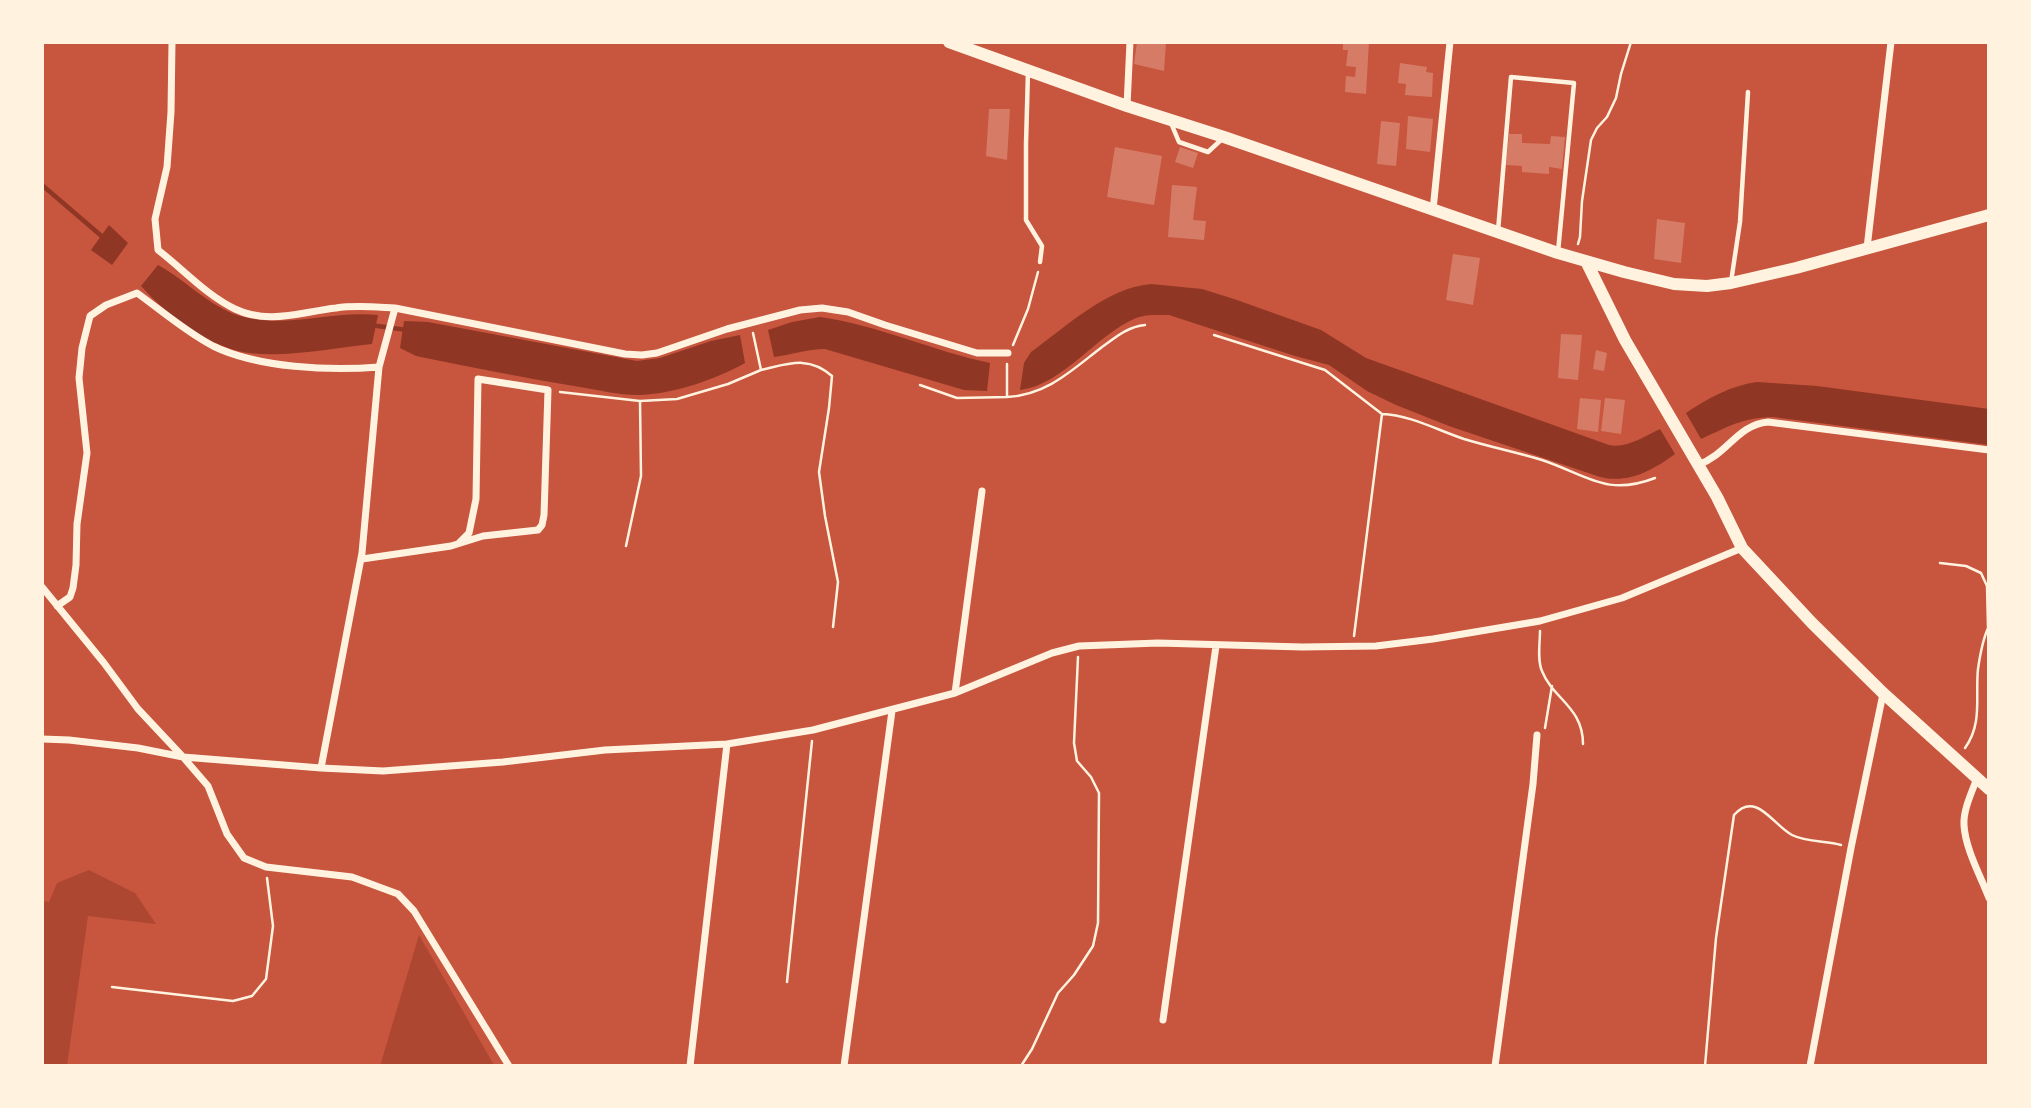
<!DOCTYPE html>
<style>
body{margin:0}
#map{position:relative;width:2031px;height:1108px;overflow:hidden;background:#c8553d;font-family:"Work Sans",sans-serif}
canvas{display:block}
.frame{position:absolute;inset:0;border:44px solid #fff3e0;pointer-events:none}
</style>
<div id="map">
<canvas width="2031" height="1108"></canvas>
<div class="frame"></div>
</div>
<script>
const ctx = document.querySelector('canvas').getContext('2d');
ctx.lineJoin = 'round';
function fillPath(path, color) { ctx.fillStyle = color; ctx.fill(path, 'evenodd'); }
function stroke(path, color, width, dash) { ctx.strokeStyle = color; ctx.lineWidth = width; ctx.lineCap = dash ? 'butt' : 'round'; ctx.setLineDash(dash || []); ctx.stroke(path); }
fillPath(new Path2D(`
 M 89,870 L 135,893 L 156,924 L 88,916 L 67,1066 L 42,1066 L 42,901 L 49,902 L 57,883 Z
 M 419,935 L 494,1065 L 494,1066 L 380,1066 Z`), '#ae4732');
fillPath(new Path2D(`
 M 109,225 L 128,243 L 112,265 L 91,250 Z
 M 158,265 C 184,279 206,303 234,314 C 283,331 328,310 378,315 L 372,344 C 333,348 276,360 238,351 C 202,342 165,313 141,286 Z
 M 1151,284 L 1202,289 L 1234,299 L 1321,330 L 1366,358 L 1609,445 C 1626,449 1645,436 1660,429 L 1675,454 C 1653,470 1629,484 1600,477 L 1449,426 L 1396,405 L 1367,391 L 1329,365 L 1295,356 L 1169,315 C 1158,315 1146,314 1136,318 C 1097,334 1063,385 1020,390 L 1024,363 L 1031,352 C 1066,327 1106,288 1151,284 Z
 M 820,317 C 878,325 933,351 990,363 L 987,391 L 964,390 L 825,349 C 807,349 791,355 774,357 L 768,330 L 792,322 Z
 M 404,321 L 428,322 L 637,361 L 660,358 L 711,341 L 740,335 L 745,363 C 714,380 674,394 638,395 C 618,395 599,390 580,387 C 525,378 470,367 416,356 L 400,348 Z
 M 1757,382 L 1817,386 L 1989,409 L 1989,445 L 1773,417 C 1741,418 1730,426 1701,439 L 1686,413 C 1708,398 1730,386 1757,382 Z`), '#8f3625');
stroke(new Path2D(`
 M 42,185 L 105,239
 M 370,325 L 407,330`), '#8f3625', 4.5);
fillPath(new Path2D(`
 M 1137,42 L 1166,42 L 1164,71 L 1134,64 Z
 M 1343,42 L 1369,42 L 1366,94 L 1345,92 L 1346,76 L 1355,77 L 1356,67 L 1346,66 L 1348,50 L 1343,50 Z
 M 1400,63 L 1427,67 L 1426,72 L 1433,73 L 1432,97 L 1405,95 L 1406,84 L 1398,83 Z
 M 989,109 L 1010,109 L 1007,160 L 986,156 Z
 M 1408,116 L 1433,119 L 1430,152 L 1406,149 Z
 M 1381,121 L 1400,123 L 1396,166 L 1377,164 Z
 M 1509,134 L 1522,134 L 1522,143 L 1550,144 L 1551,136 L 1565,137 L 1562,169 L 1549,167 L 1549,174 L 1522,172 L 1522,166 L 1506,165 Z
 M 1115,147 L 1162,156 L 1154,205 L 1107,197 Z
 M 1180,147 L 1198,153 L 1193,168 L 1175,162 Z
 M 1172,185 L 1197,187 L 1193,220 L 1206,221 L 1204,240 L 1168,237 Z
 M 1657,219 L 1685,223 L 1681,263 L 1654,259 Z
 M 1453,254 L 1480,258 L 1473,305 L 1446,300 Z
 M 1561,334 L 1582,335 L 1578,380 L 1558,378 Z
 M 1596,350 L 1607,353 L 1604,371 L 1593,369 Z
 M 1580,398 L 1601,400 L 1598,432 L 1577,429 Z
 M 1605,398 L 1625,400 L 1621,434 L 1601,431 Z`), '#d67c66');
stroke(new Path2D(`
 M 1578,244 L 1580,237 L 1582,201 L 1591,140 L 1597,128 L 1607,117 L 1616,98 L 1621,74 L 1631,42
 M 1214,335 L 1325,370 L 1382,414
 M 1013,345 L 1028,309 L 1038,272
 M 761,370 C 788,364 808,355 832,376 L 829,408 L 819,472 L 825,516 L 838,582 L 833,627
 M 920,385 L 957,398 L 1007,397 L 1007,364
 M 560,392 L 640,401
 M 1007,397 C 1047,395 1072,370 1102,347 C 1116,337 1127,327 1145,325
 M 626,546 L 641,476 L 640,401 L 677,399 L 728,384 L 761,370 L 753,333
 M 1940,563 L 1966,566 L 1981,573 L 1987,586 L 1988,627
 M 1540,631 C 1540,643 1537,660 1542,671 C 1553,699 1583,707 1583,744
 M 1354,636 L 1382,414 C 1410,415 1437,430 1464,439 C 1490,447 1516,452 1542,460 C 1587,475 1606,497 1655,478
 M 1545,728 L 1552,686
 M 1965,748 C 1983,723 1975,697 1978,669 C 1980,655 1983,638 1989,626
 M 787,982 L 812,741
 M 112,987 L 233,1001 L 252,996 L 266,979 L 273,926 L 267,878
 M 1021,1066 L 1032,1049 L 1058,993 L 1074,975 L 1093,946 L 1098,923 L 1099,793 L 1091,777 L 1077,761 L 1074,743 L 1078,657
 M 1705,1066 L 1716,938 L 1734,815 C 1756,790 1773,825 1792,835 C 1806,842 1826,841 1841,845`), '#fff3e0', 2.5);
stroke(new Path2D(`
 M 1028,71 L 1026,144 L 1026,220 L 1042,246 L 1040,262
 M 1171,123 L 1179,142 L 1208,152 L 1221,140
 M 1498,231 L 1511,77 L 1574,83 L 1558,252
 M 1731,282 L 1740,222 L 1748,92`), '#fff3e0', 4.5);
stroke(new Path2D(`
 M 172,42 L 171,112 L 167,167 L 155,219 L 158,250 C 183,269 206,295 235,309 C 268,325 301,312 336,308 C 355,305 375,307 395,308 L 625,354 L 642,355 L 657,353 L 727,329 L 800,310 L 822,308 L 848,312 L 885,325 L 977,353 L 1008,353
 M 1127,106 L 1130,42
 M 1433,210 L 1450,42
 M 1867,248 L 1891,42
 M 1698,465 C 1728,454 1737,425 1768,422 L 1989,450
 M 362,559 L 451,546 L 483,536 L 538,530 L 542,525 L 544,515 L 548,390 L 478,379 L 476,499 L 469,533 L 459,543
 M 42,587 L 104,663 L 138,709 L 183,757 L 208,786 L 227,834 L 244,858 L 266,867 L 352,877 L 398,894 L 414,911 L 509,1066
 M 57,606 L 70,597 L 73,588 L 76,565 L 77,524 L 87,453 L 79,378 L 82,348 L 90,316 L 106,305 L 137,293 C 162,311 186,332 213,346 C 258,368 330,371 379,367
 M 955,693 L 982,491
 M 42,739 L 69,740 L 138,748 L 183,757 L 321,768 L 383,771 L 503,762 L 605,750 L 727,744 L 813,730 L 955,693 L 1052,653 L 1079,646 L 1158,643 L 1302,647 L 1376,646 L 1433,639 L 1540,621 L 1622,598 L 1742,548
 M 321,768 L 362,553 L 379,367 L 395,308
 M 1977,778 C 1972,792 1963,810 1964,825 C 1965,848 1981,877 1989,898
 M 1163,1020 L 1216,646
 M 690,1066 L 727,744
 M 844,1066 L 892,711
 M 1495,1066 L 1533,784 L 1537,735
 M 1810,1066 L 1851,848 L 1883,694`), '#fff3e0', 7);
stroke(new Path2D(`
 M 949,42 L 1127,106 L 1224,137 L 1558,253 L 1624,272 L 1674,284 L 1707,286 L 1731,283 L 1796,268 L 1989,215
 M 1586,261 L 1625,340 L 1717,497 L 1742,548 L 1812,623 L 1883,693 L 1989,789`), '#fff3e0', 12);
</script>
